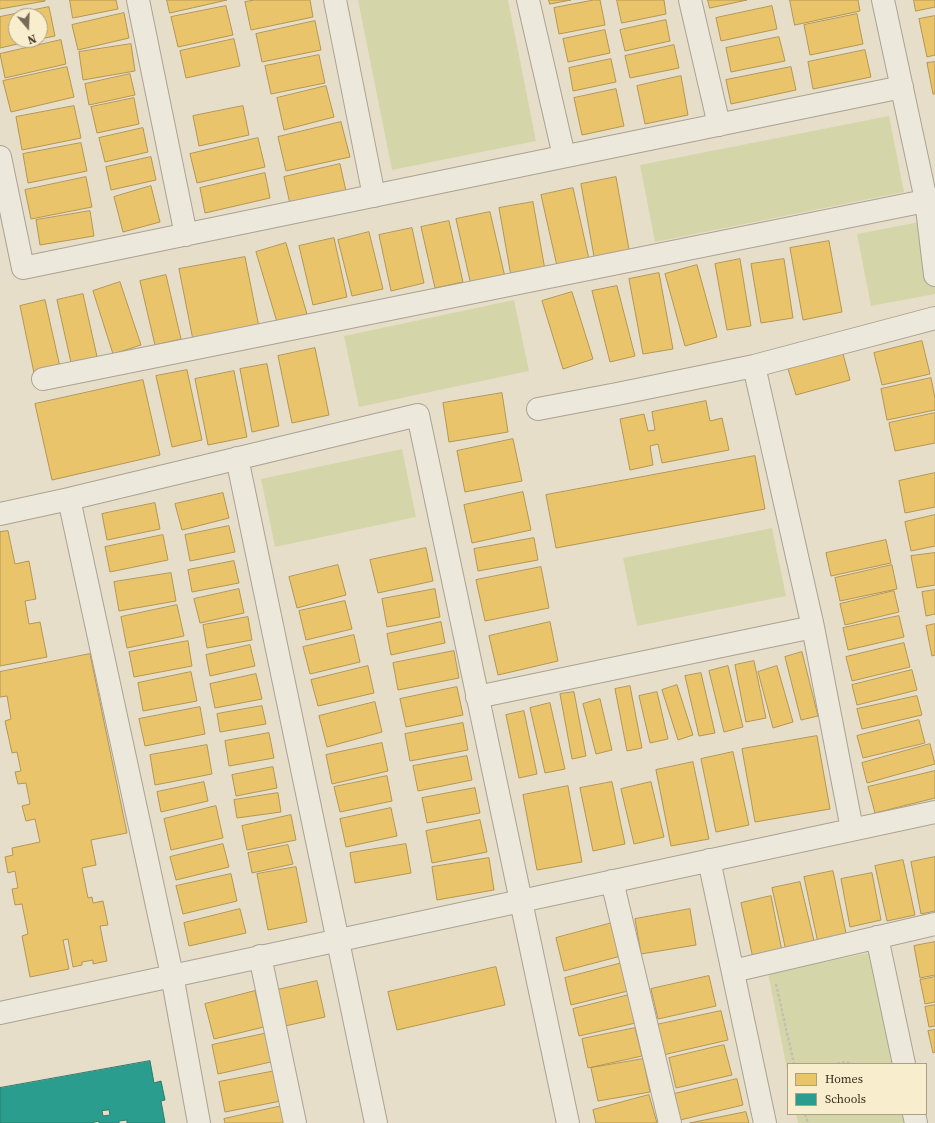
<!DOCTYPE html>
<style>
body{margin:0}
#map{position:relative;width:935px;height:1123px;overflow:hidden;background:#e6dec9;font-family:"Source Serif 4",serif}
canvas{display:block}
.legend{position:absolute;left:787px;top:1063px;width:140px;height:52px;box-sizing:border-box;background:#f8eecd;border:1px solid #aca086;margin:0;padding:5px 7px;list-style:none;font-size:12px;color:#392b1b}
.legend li{display:flex;align-items:center;gap:8px;height:20px}
.legend b{width:20px;border:1px solid #aca086}
.north{position:absolute;left:8px;top:8px;width:40px;height:40px;box-sizing:border-box;background:#f8eecd;border:1px solid #aca086;border-radius:50%;rotate:161deg;font-size:11px;font-weight:700;line-height:16px;text-align:center;color:#392b1b}
.north::after{content:'';display:block;margin:auto;width:14px;height:18px;background:#766a58;clip-path:polygon(50% 0,100% 100%,50% 72%,0 100%)}
</style>
<div id="map">
<canvas width="935" height="1123"></canvas>
<ul class="legend">
<li><b style="height:11px;background:#e9c46a"></b>Homes</li>
<li><b style="height:11px;background:#2a9d8f"></b>Schools</li>
</ul>
<div class="north">N</div>
</div>
<script>
const ctx = document.querySelector('canvas').getContext('2d');
ctx.lineJoin = 'round';
function fillPath(path, color) { ctx.fillStyle = color; ctx.fill(path, 'evenodd'); }
function stroke(path, color, width, dash) { ctx.strokeStyle = color; ctx.lineWidth = width; ctx.lineCap = dash ? 'butt' : 'round'; ctx.setLineDash(dash || []); ctx.stroke(path); }
fillPath(new Path2D(`
 M 358,0 L 508,0 L 536,141 L 392,170 Z
 M 889,116 L 904,192 L 655,242 L 640,165 Z
 M 935,219 L 935,294 L 871,306 L 857,234 Z
 M 514,300 L 529,371 L 359,407 L 344,336 Z
 M 402,449 L 416,517 L 275,547 L 261,479 Z
 M 772,528 L 786,596 L 637,626 L 623,558 Z
 M 879,951 L 901,1064 L 788,1064 L 788,1074 L 768,973 Z
 M 796,1114 L 911,1114 L 913,1123 L 798,1123 Z`), '#d4d6aa');
const homes = new Path2D(`
 M 0,0 L 45,0 L 45,1 L 0,9 Z
 M 70,0 L 116,0 L 118,9 L 73,18 Z
 M 167,0 L 227,0 L 170,13 Z
 M 255,0 L 310,0 L 313,17 L 251,30 L 245,2 Z
 M 549,0 L 571,0 L 550,4 Z
 M 594,0 L 600,0 L 605,25 L 559,34 L 554,8 Z
 M 617,0 L 664,0 L 666,14 L 622,23 Z
 M 708,0 L 747,0 L 710,8 Z
 M 790,0 L 858,0 L 860,11 L 795,25 Z
 M 914,0 L 935,0 L 935,7 L 916,11 Z
 M 226,6 L 233,35 L 178,47 L 171,17 Z
 M 772,6 L 777,29 L 721,41 L 716,18 Z
 M 49,7 L 55,36 L 40,39 L 40,16 L 16,16 L 16,40 L 35,40 L 0,48 L 0,17 Z
 M 124,13 L 129,38 L 78,50 L 72,25 Z
 M 857,14 L 863,44 L 810,55 L 804,25 Z
 M 935,16 L 935,55 L 927,57 L 919,19 Z
 M 666,20 L 670,41 L 625,51 L 620,30 Z
 M 315,21 L 321,50 L 262,62 L 256,34 Z
 M 605,30 L 610,53 L 568,62 L 563,39 Z
 M 779,37 L 785,61 L 731,72 L 726,48 Z
 M 234,39 L 240,66 L 186,78 L 180,51 Z
 M 61,40 L 66,64 L 5,78 L 0,54 Z
 M 131,44 L 135,71 L 83,80 L 79,52 Z
 M 674,45 L 679,68 L 630,78 L 625,56 Z
 M 865,50 L 871,77 L 813,89 L 808,62 Z
 M 319,55 L 325,83 L 271,94 L 265,66 Z
 M 611,59 L 616,82 L 573,91 L 569,68 Z
 M 935,62 L 935,94 L 933,94 L 927,63 Z
 M 67,67 L 74,97 L 11,112 L 3,81 Z
 M 791,67 L 796,90 L 731,104 L 726,80 Z
 M 130,74 L 135,95 L 89,105 L 85,84 Z
 M 681,76 L 688,115 L 645,124 L 637,86 Z
 M 326,86 L 334,117 L 284,130 L 277,98 Z
 M 616,89 L 624,126 L 582,135 L 574,98 Z
 M 134,98 L 139,124 L 97,133 L 91,107 Z
 M 74,106 L 81,138 L 22,150 L 16,117 Z
 M 243,106 L 249,135 L 199,146 L 193,116 Z
 M 341,122 L 350,157 L 286,171 L 278,137 Z
 M 143,128 L 148,152 L 105,162 L 99,138 Z
 M 258,138 L 265,167 L 197,183 L 190,154 Z
 M 81,143 L 87,171 L 28,183 L 23,154 Z
 M 151,157 L 156,180 L 111,190 L 106,167 Z
 M 340,164 L 346,191 L 290,204 L 284,177 Z
 M 265,173 L 270,198 L 205,213 L 200,188 Z
 M 86,177 L 92,207 L 31,219 L 25,190 Z
 M 616,177 L 630,255 L 595,262 L 581,184 Z
 M 151,186 L 160,222 L 123,232 L 114,197 Z
 M 573,188 L 589,259 L 557,266 L 541,195 Z
 M 533,202 L 545,270 L 511,276 L 499,208 Z
 M 90,211 L 94,236 L 40,245 L 36,220 Z
 M 490,212 L 505,277 L 471,285 L 456,219 Z
 M 449,221 L 463,282 L 435,288 L 421,227 Z
 M 412,228 L 424,283 L 391,291 L 379,235 Z
 M 369,232 L 383,289 L 352,296 L 338,240 Z
 M 334,238 L 347,297 L 313,305 L 299,246 Z
 M 829,241 L 842,312 L 803,320 L 790,248 Z
 M 286,243 L 307,314 L 277,322 L 256,252 Z
 M 245,257 L 259,327 L 193,340 L 179,269 Z
 M 740,259 L 751,326 L 727,330 L 715,264 Z
 M 784,259 L 793,318 L 761,323 L 751,264 Z
 M 697,265 L 717,337 L 685,346 L 665,274 Z
 M 659,273 L 673,349 L 643,354 L 629,279 Z
 M 166,275 L 181,339 L 155,345 L 140,281 Z
 M 120,282 L 141,345 L 113,354 L 93,291 Z
 M 617,286 L 635,356 L 610,362 L 592,291 Z
 M 572,292 L 593,359 L 563,369 L 542,301 Z
 M 83,294 L 98,361 L 72,367 L 57,300 Z
 M 45,300 L 60,367 L 34,373 L 20,306 Z
 M 922,341 L 930,374 L 882,385 L 874,353 Z
 M 315,348 L 329,415 L 292,423 L 278,356 Z
 M 843,354 L 850,380 L 796,395 L 788,369 Z
 M 267,364 L 279,426 L 252,432 L 240,369 Z
 M 187,370 L 202,440 L 172,447 L 156,376 Z
 M 234,371 L 247,437 L 208,445 L 195,379 Z
 M 931,378 L 935,398 L 935,410 L 887,420 L 881,389 Z
 M 143,380 L 160,455 L 52,480 L 35,404 Z
 M 502,393 L 508,432 L 449,442 L 443,403 Z
 M 706,401 L 710,421 L 722,418 L 729,450 L 662,463 L 658,444 L 650,446 L 653,465 L 630,470 L 620,419 L 644,414 L 648,431 L 655,430 L 652,412 Z
 M 935,413 L 935,443 L 895,451 L 889,423 Z
 M 513,439 L 522,481 L 465,492 L 457,451 Z
 M 755,456 L 765,509 L 556,548 L 546,495 Z
 M 935,473 L 935,507 L 905,513 L 899,481 Z
 M 523,492 L 531,530 L 472,543 L 464,505 Z
 M 223,493 L 229,518 L 182,530 L 175,504 Z
 M 155,503 L 160,529 L 107,540 L 102,514 Z
 M 935,515 L 935,546 L 911,551 L 905,522 Z
 M 229,526 L 235,552 L 190,561 L 185,535 Z
 M 8,531 L 15,564 L 29,561 L 36,599 L 25,601 L 29,624 L 40,622 L 47,657 L 0,666 L 0,532 Z
 M 163,535 L 168,560 L 110,572 L 105,547 Z
 M 534,538 L 538,560 L 478,571 L 474,549 Z
 M 886,540 L 891,563 L 831,576 L 826,553 Z
 M 426,548 L 433,581 L 378,593 L 370,560 Z
 M 935,553 L 935,585 L 917,588 L 911,556 Z
 M 234,561 L 239,583 L 192,592 L 188,570 Z
 M 338,565 L 346,595 L 297,608 L 289,577 Z
 M 892,565 L 897,589 L 840,601 L 835,578 Z
 M 541,567 L 549,608 L 485,621 L 476,580 Z
 M 171,573 L 176,601 L 119,611 L 114,582 Z
 M 239,589 L 244,613 L 200,623 L 194,599 Z
 M 435,589 L 440,617 L 387,627 L 382,599 Z
 M 935,590 L 935,614 L 926,616 L 922,592 Z
 M 894,591 L 899,612 L 845,625 L 840,604 Z
 M 345,601 L 352,629 L 306,640 L 299,611 Z
 M 177,605 L 184,636 L 127,648 L 121,617 Z
 M 899,616 L 904,637 L 848,650 L 843,628 Z
 M 248,617 L 252,640 L 207,648 L 203,625 Z
 M 441,622 L 445,643 L 391,655 L 387,634 Z
 M 550,622 L 558,661 L 498,675 L 489,636 Z
 M 935,624 L 935,655 L 932,656 L 926,626 Z
 M 354,635 L 360,662 L 310,674 L 303,647 Z
 M 188,641 L 192,666 L 134,677 L 129,652 Z
 M 904,643 L 910,667 L 852,681 L 846,657 Z
 M 250,645 L 255,666 L 210,676 L 206,655 Z
 M 454,651 L 459,678 L 398,690 L 393,663 Z
 M 802,652 L 818,716 L 801,720 L 785,657 Z
 M 90,654 L 127,833 L 91,840 L 96,865 L 82,868 L 88,898 L 92,897 L 93,903 L 103,901 L 108,925 L 100,926 L 107,961 L 93,964 L 93,960 L 82,962 L 82,965 L 73,967 L 68,939 L 63,940 L 69,969 L 30,977 L 22,936 L 28,934 L 22,904 L 15,905 L 12,889 L 18,888 L 15,871 L 8,873 L 5,857 L 13,855 L 12,848 L 40,842 L 35,819 L 26,821 L 22,806 L 30,804 L 26,783 L 18,784 L 15,772 L 21,771 L 17,752 L 12,753 L 5,721 L 11,719 L 7,696 L 0,697 L 0,672 Z
 M 754,661 L 766,718 L 746,722 L 735,665 Z
 M 368,666 L 374,693 L 318,706 L 311,680 Z
 M 728,666 L 743,727 L 724,732 L 709,671 Z
 M 777,666 L 793,722 L 773,728 L 758,672 Z
 M 912,670 L 917,690 L 857,705 L 852,685 Z
 M 191,672 L 197,701 L 143,711 L 138,683 Z
 M 701,673 L 715,733 L 699,736 L 685,676 Z
 M 256,674 L 262,699 L 215,708 L 210,684 Z
 M 677,685 L 693,735 L 678,740 L 662,690 Z
 M 630,686 L 642,748 L 627,751 L 615,689 Z
 M 457,687 L 463,715 L 406,727 L 400,699 Z
 M 574,692 L 586,756 L 572,759 L 560,694 Z
 M 657,692 L 668,739 L 650,743 L 639,696 Z
 M 917,696 L 922,715 L 862,729 L 857,709 Z
 M 600,699 L 612,750 L 596,754 L 583,704 Z
 M 375,702 L 382,732 L 327,747 L 319,716 Z
 M 550,703 L 565,769 L 545,773 L 530,708 Z
 M 262,706 L 266,724 L 220,732 L 217,714 Z
 M 200,707 L 205,734 L 145,746 L 139,719 Z
 M 524,711 L 537,774 L 519,778 L 506,715 Z
 M 919,720 L 925,743 L 863,758 L 857,736 Z
 M 463,723 L 468,750 L 410,761 L 405,734 Z
 M 269,733 L 274,758 L 229,766 L 225,741 Z
 M 817,736 L 830,809 L 755,822 L 742,749 Z
 M 382,743 L 388,771 L 332,784 L 326,755 Z
 M 930,744 L 935,764 L 867,783 L 862,763 Z
 M 207,745 L 212,774 L 155,785 L 150,755 Z
 M 733,752 L 749,825 L 716,832 L 701,759 Z
 M 467,756 L 472,780 L 418,791 L 413,766 Z
 M 693,762 L 709,839 L 671,846 L 656,770 Z
 M 273,767 L 277,788 L 236,796 L 232,775 Z
 M 935,771 L 935,798 L 875,813 L 868,787 Z
 M 387,776 L 392,801 L 340,812 L 334,787 Z
 M 204,782 L 208,801 L 161,812 L 157,792 Z
 M 612,782 L 625,844 L 593,851 L 580,788 Z
 M 651,782 L 664,837 L 634,844 L 621,789 Z
 M 568,786 L 582,862 L 537,870 L 523,795 Z
 M 475,788 L 480,813 L 427,823 L 422,798 Z
 M 278,793 L 281,812 L 237,818 L 234,800 Z
 M 216,806 L 223,838 L 171,850 L 164,819 Z
 M 391,808 L 397,836 L 346,847 L 340,819 Z
 M 291,815 L 296,840 L 247,850 L 242,826 Z
 M 480,820 L 487,852 L 432,863 L 426,831 Z
 M 223,844 L 229,867 L 176,880 L 170,857 Z
 M 406,844 L 411,873 L 355,883 L 350,853 Z
 M 288,845 L 293,864 L 252,873 L 248,853 Z
 M 935,857 L 935,911 L 921,914 L 911,862 Z
 M 489,858 L 494,890 L 437,900 L 432,867 Z
 M 903,860 L 915,915 L 887,921 L 875,866 Z
 M 296,867 L 307,922 L 268,930 L 257,874 Z
 M 833,871 L 847,938 L 818,943 L 804,877 Z
 M 872,873 L 881,920 L 850,927 L 841,879 Z
 M 231,874 L 237,901 L 183,914 L 176,886 Z
 M 800,882 L 815,945 L 786,951 L 772,888 Z
 M 771,896 L 783,956 L 754,963 L 741,903 Z
 M 240,909 L 246,933 L 189,946 L 184,923 Z
 M 690,909 L 696,945 L 641,954 L 635,919 Z
 M 612,923 L 621,956 L 564,971 L 556,938 Z
 M 935,942 L 935,975 L 920,978 L 914,946 Z
 M 626,962 L 632,990 L 571,1005 L 565,978 Z
 M 496,967 L 505,1005 L 397,1030 L 388,992 Z
 M 709,976 L 716,1006 L 658,1019 L 651,989 Z
 M 935,977 L 935,1002 L 925,1004 L 920,980 Z
 M 317,981 L 325,1017 L 285,1026 L 277,990 Z
 M 255,991 L 264,1027 L 214,1039 L 205,1004 Z
 M 633,994 L 640,1022 L 579,1036 L 573,1009 Z
 M 935,1005 L 935,1026 L 929,1027 L 925,1007 Z
 M 721,1011 L 728,1040 L 663,1055 L 656,1025 Z
 M 635,1028 L 642,1056 L 588,1068 L 582,1039 Z
 M 935,1030 L 935,1052 L 933,1053 L 928,1031 Z
 M 268,1033 L 275,1061 L 218,1074 L 212,1045 Z
 M 724,1045 L 732,1075 L 676,1088 L 669,1058 Z
 M 643,1059 L 650,1092 L 598,1101 L 591,1068 Z
 M 275,1071 L 281,1101 L 225,1112 L 219,1082 Z
 M 737,1079 L 743,1105 L 680,1120 L 674,1094 Z
 M 649,1095 L 657,1123 L 596,1123 L 593,1110 Z
 M 282,1106 L 286,1123 L 225,1123 L 224,1119 Z
 M 746,1112 L 749,1123 L 690,1123 Z`);
fillPath(homes, '#e9c46a');
stroke(homes, '#b49652', 1);
const schools = new Path2D(`
 M 150,1061 L 154,1083 L 161,1081 L 165,1100 L 161,1101 L 165,1123 L 127,1123 L 127,1120 L 119,1121 L 119,1123 L 99,1123 L 99,1121 L 91,1123 L 0,1123 L 0,1088 ZM 109,1110 L 110,1115 L 103,1116 L 102,1111 Z`);
fillPath(schools, '#2a9d8f');
stroke(schools, '#2e7b6c', 1);
const minor = new Path2D(`
 M 138,0 L 186,235
 M 335,0 L 374,196
 M 528,0 L 564,156
 M 690,0 L 719,125
 M 883,0 L 926,200 L 935,275
 M 0,157 L 23,268 L 902,87
 M 754,366 L 813,627 L 852,829
 M 43,379 L 935,199
 M 538,409 L 617,394 L 754,366 L 935,318
 M 237,458 L 376,1123
 M 69,499 L 172,975 L 199,1123
 M 0,514 L 69,499 L 418,415 L 568,1123
 M 477,697 L 813,627
 M 709,860 L 765,1123
 M 612,881 L 670,1123
 M 877,937 L 904,1064
 M 260,956 L 295,1123
 M 733,971 L 935,924
 M 0,1013 L 935,812
 M 914,1114 L 916,1123`);
stroke(minor, '#aaa293', 24);
stroke(new Path2D(`
 M 776,984 L 794,1064
 M 837,1064 C 842,1062 847,1062 853,1064
 M 805,1114 L 808,1123`), '#c5bfb3', 2.5, [3, 2]);
stroke(minor, '#ede8dc', 22);
</script>
